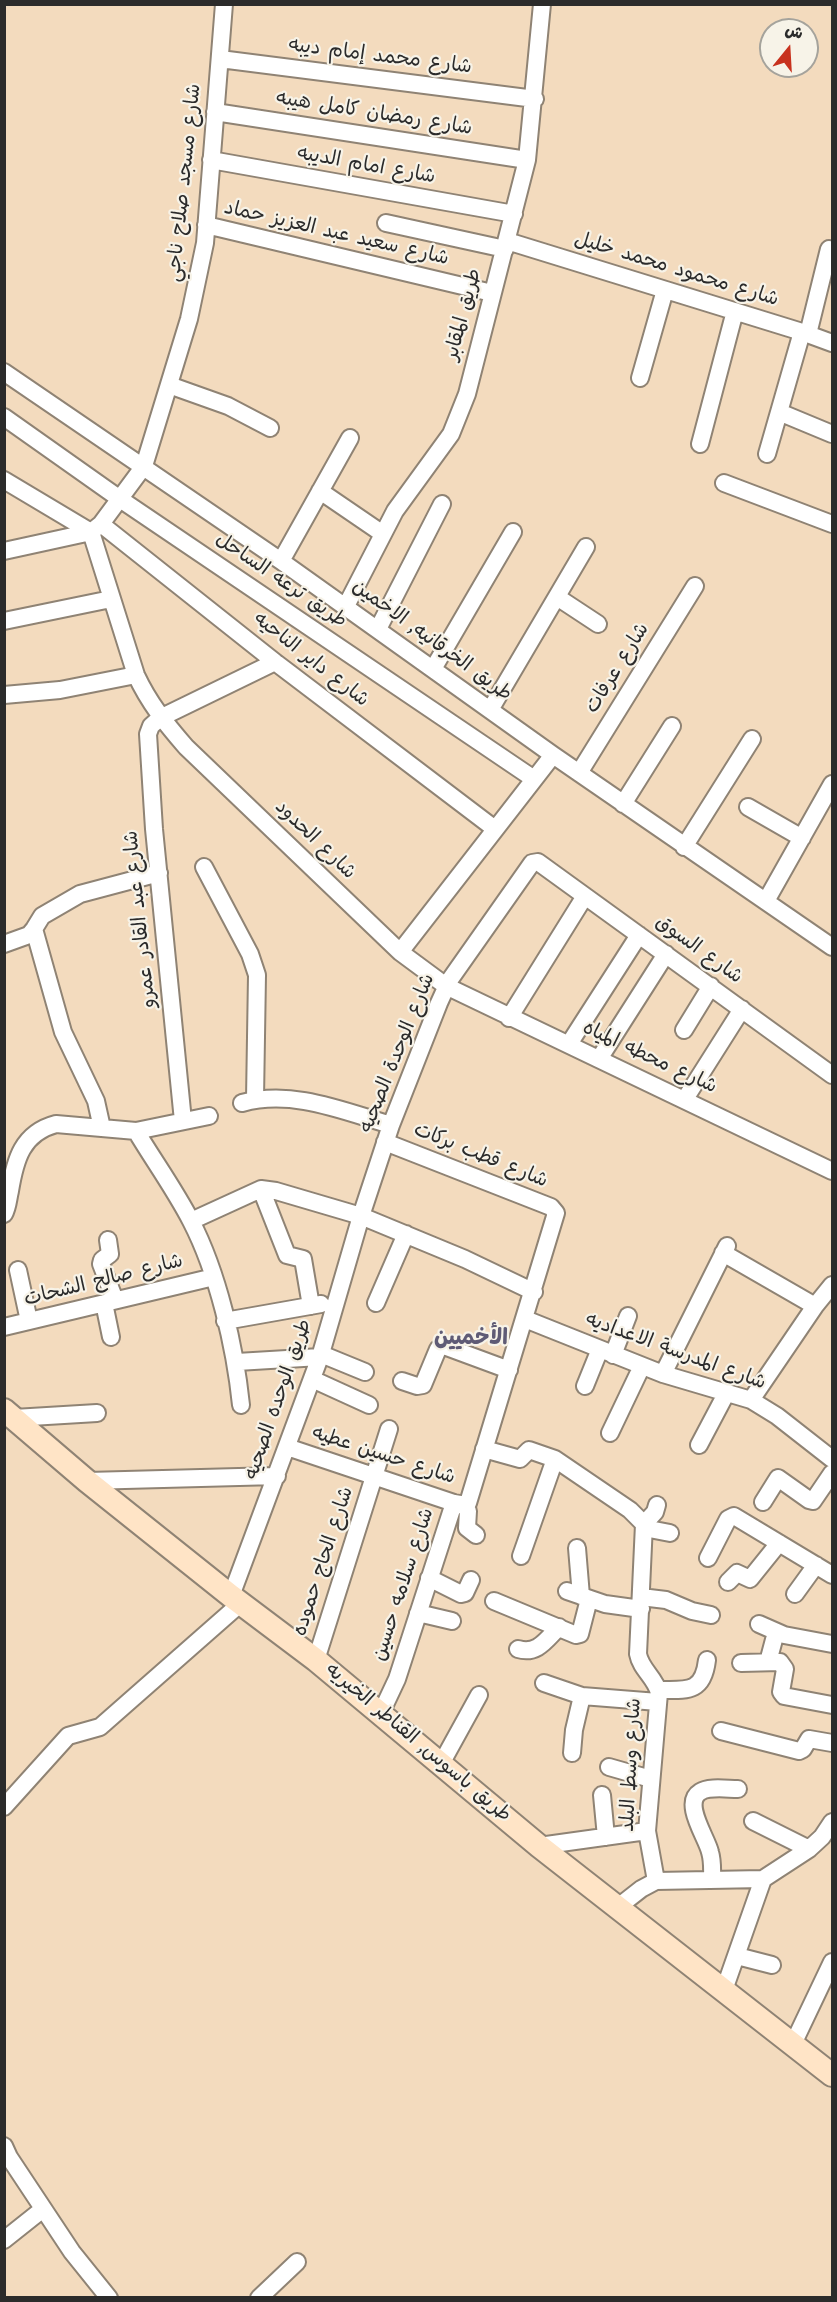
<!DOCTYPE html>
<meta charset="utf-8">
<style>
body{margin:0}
#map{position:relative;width:837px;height:2302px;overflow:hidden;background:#f3dbbe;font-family:Kalam,"Playpen Sans Arabic",sans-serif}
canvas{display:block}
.frame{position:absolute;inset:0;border:6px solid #2b2b2b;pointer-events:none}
.north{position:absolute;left:759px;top:18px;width:60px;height:60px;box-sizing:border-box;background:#f7f3e8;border:2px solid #a5a39c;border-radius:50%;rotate:18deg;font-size:16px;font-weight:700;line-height:24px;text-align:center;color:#2b2b2b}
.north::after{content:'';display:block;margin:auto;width:21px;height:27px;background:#c8321e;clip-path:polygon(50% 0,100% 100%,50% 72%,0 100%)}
</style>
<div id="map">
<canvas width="837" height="2302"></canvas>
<div class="frame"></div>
<div class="north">ش</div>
</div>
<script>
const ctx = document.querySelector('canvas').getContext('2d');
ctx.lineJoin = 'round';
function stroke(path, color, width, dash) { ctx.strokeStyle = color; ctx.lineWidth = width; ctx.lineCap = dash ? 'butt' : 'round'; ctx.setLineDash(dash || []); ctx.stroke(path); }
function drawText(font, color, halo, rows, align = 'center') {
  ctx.font = font + ' Kalam,"Playpen Sans Arabic",sans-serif'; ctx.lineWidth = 4.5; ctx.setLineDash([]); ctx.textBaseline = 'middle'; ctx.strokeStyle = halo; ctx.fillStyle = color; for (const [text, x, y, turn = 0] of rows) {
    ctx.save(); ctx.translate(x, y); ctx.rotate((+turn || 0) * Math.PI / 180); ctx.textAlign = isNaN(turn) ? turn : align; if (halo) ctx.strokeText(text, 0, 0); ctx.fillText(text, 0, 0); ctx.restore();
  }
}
const street = new Path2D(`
 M 220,59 L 535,99
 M 215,112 L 527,160
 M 211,160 L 514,214
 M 386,223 L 505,249
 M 206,225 L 492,293
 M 507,241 L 802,332 L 832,343
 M 808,334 L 829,249
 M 4,372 L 281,561 L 553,755 L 832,947
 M 640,378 L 665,290
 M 169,385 L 228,406 L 270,428
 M 779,412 L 832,434
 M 4,417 L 120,499 L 534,779
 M 700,444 L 735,311
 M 767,454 L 802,332
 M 4,480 L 91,532
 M 724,483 L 832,524
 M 320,491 L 383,534
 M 101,524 L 275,662 L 495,829
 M 91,532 L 136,675 C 149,703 166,724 186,747 L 400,952 L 446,986 L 832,1171
 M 4,551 L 91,532 L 101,524 L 144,466 L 189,319 L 205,243 L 224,4
 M 281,561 L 350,438
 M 557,597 L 598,624
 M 346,606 L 395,511 L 451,434 L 467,394 L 527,160 L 542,4
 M 4,621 L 111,599
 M 378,629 L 442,504
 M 433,669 L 513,532
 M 4,695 L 60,690 L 136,675
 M 490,710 L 586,547
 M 579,773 L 695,586
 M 623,804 L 672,726
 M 748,807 L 802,838
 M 684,847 L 752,739
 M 204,867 L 250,954 L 257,975 L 255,1099
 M 766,901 L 832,784
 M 34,929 L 63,1032 L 96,1101 L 102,1128
 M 4,944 L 29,935 L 34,929 L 42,916 L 80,894 L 159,873
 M 400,952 L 553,755
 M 509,1018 L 585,896
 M 684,1030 L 711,986
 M 569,1044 L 639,935
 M 599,1059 L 666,954
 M 685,1099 L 742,1009
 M 242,1103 C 292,1089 343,1111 391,1125
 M 183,1121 L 154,829 L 148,734 L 151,726 L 160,718 L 275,662
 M 136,1131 C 154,1161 175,1190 191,1221 C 218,1273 235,1347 241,1405
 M 261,1189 L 287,1255 L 303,1259 L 311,1306
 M 4,1214 C 8,1207 8,1199 10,1191 C 15,1160 22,1133 56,1124 L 136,1131 L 209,1116
 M 191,1221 L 261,1189 L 276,1191 L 361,1216 L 465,1259 L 534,1292
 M 108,1240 L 110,1254 L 102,1260 L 101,1264 L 115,1300
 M 723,1253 L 815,1306
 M 18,1270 L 29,1321
 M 104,1303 L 111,1337
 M 376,1303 L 406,1234
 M 525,1319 L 663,1374 L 751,1400 L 777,1416 L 832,1459
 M 225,1321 L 321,1304
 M 4,1327 L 214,1277
 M 321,1354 L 365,1372
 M 613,1355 L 628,1316
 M 237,1362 L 320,1357
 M 663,1374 L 727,1246
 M 312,1379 L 369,1405
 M 402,1381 L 417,1386 L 423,1385 L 438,1349 L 444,1346 L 509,1370
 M 585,1386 L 600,1349
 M 751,1400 L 815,1306 L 832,1285
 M 14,1418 L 97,1413
 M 610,1433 L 642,1366
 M 699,1445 L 727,1392
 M 287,1447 L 454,1503 L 466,1505 L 468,1503 L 556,1213 L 551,1207 L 385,1142
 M 484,1449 L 520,1459 L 529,1450 L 555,1459 L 630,1510 L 644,1524 L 638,1654 C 641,1670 655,1677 659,1693 L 647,1831 L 656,1881
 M 87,1481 L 277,1476
 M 763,1502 L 778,1478 L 809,1500 L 813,1501 L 832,1473
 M 463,1505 L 468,1511 L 467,1528 L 476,1535
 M 644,1524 L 655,1512 L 657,1505
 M 644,1528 L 670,1533
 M 577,1548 L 581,1596
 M 521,1556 L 555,1459
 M 708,1558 L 728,1519 L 734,1516 L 832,1575
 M 429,1578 L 461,1594 L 465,1593 L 471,1580
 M 728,1582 L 737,1573 L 750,1579 L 779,1543
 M 567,1591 L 605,1604 L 641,1609
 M 795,1594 L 816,1565
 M 231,1596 L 320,1357 L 361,1216 L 391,1125 L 439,1003 L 449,981 L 532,863 L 538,862 L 832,1075
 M 641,1597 L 666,1600 L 692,1611 L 711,1615
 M 494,1601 L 576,1635 L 580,1634 L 589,1599
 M 418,1613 L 452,1621
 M 759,1624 L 784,1635 L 832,1644
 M 518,1649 C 537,1655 546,1640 559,1627
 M 316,1660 L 389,1429
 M 768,1662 L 776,1632
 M 741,1663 L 780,1662 L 785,1669 L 781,1692 L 784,1696 L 832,1705
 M 544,1683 L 582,1696 L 658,1702
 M 658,1690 C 686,1690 703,1694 707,1660
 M 381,1713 L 397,1679 L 454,1503
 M 721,1731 L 799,1751 L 803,1749 L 809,1739 L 832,1743
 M 572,1753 L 574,1730 L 582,1696
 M 441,1764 L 479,1695
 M 609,1767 L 651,1779
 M 602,1795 L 606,1837
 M 4,1807 L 68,1736 L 100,1727 L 241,1603
 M 753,1821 L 809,1849
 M 539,1846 L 647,1831
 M 712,1880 C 712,1871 713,1862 710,1852 C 707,1838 682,1803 700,1792 C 709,1786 727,1789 738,1789
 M 618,1907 L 641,1889 L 656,1881 L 763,1879
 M 737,1956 L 772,1965
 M 724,1990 L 763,1879 L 809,1849 L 822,1837 L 832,1822
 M 793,2044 L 832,1962
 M 4,2146 L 9,2157 L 72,2252 L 109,2298
 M 4,2240 L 43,2209
 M 259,2298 L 297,2262`);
const secondary = new Path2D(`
 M 4,1410 L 87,1481 L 231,1596 L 316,1660 L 539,1846 L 832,2075`);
stroke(street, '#8f8374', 20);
stroke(secondary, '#8f8374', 26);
stroke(street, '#fff', 16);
stroke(secondary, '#ffe4c6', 22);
drawText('20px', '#2b2b2b', '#f7f3e8', [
 ["شارع محمد إمام ديبه",380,58,7],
 ["شارع رمضان كامل هيبه",374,115,9],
 ["شارع امام الديبه",366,167,10],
 ["شارع مسجد صلاح ناجي",186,183,-84],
 ["شارع سعيد عبد العزيز حماد",336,235,13],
 ["شارع محمود محمد خليل",676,271,17],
 ["طريق المقابر",465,315,-75],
 ["طريق ترعه الساحل",280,582,34],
 ["طريق الخرقانيه, الاخمين",431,642,36],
 ["شارع داير الناحيه",310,661,38],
 ["شارع عرفات",619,669,-58],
 ["شارع الحدود",314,841,44],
 ["شارع عبد القادر عمرو",142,919,-96],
 ["شارع السوق",698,951,36],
 ["شارع الوحدة الصحيه",399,1054,-68],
 ["شارع محطه المياه",649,1059,25],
 ["شارع قطب بركات",480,1157,22],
 ["شارع صالح الشحات",104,1282,-14],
 ["شارع المدرسة الاعداديه",675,1353,20],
 ["طريق الوحده الصحيه",280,1400,-71],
 ["شارع حسين عطيه",383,1457,18],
 ["شارع الحاج حموده",325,1562,-72],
 ["شارع سلامه حسين",405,1585,-72],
 ["طريق باسوس, القناطر الخيريه",417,1744,40],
 ["شارع وسط البلد",633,1765,-87]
]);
drawText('bold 22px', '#5f5b75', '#f7f3e8', [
 ["الأخميين",471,1340]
]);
</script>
